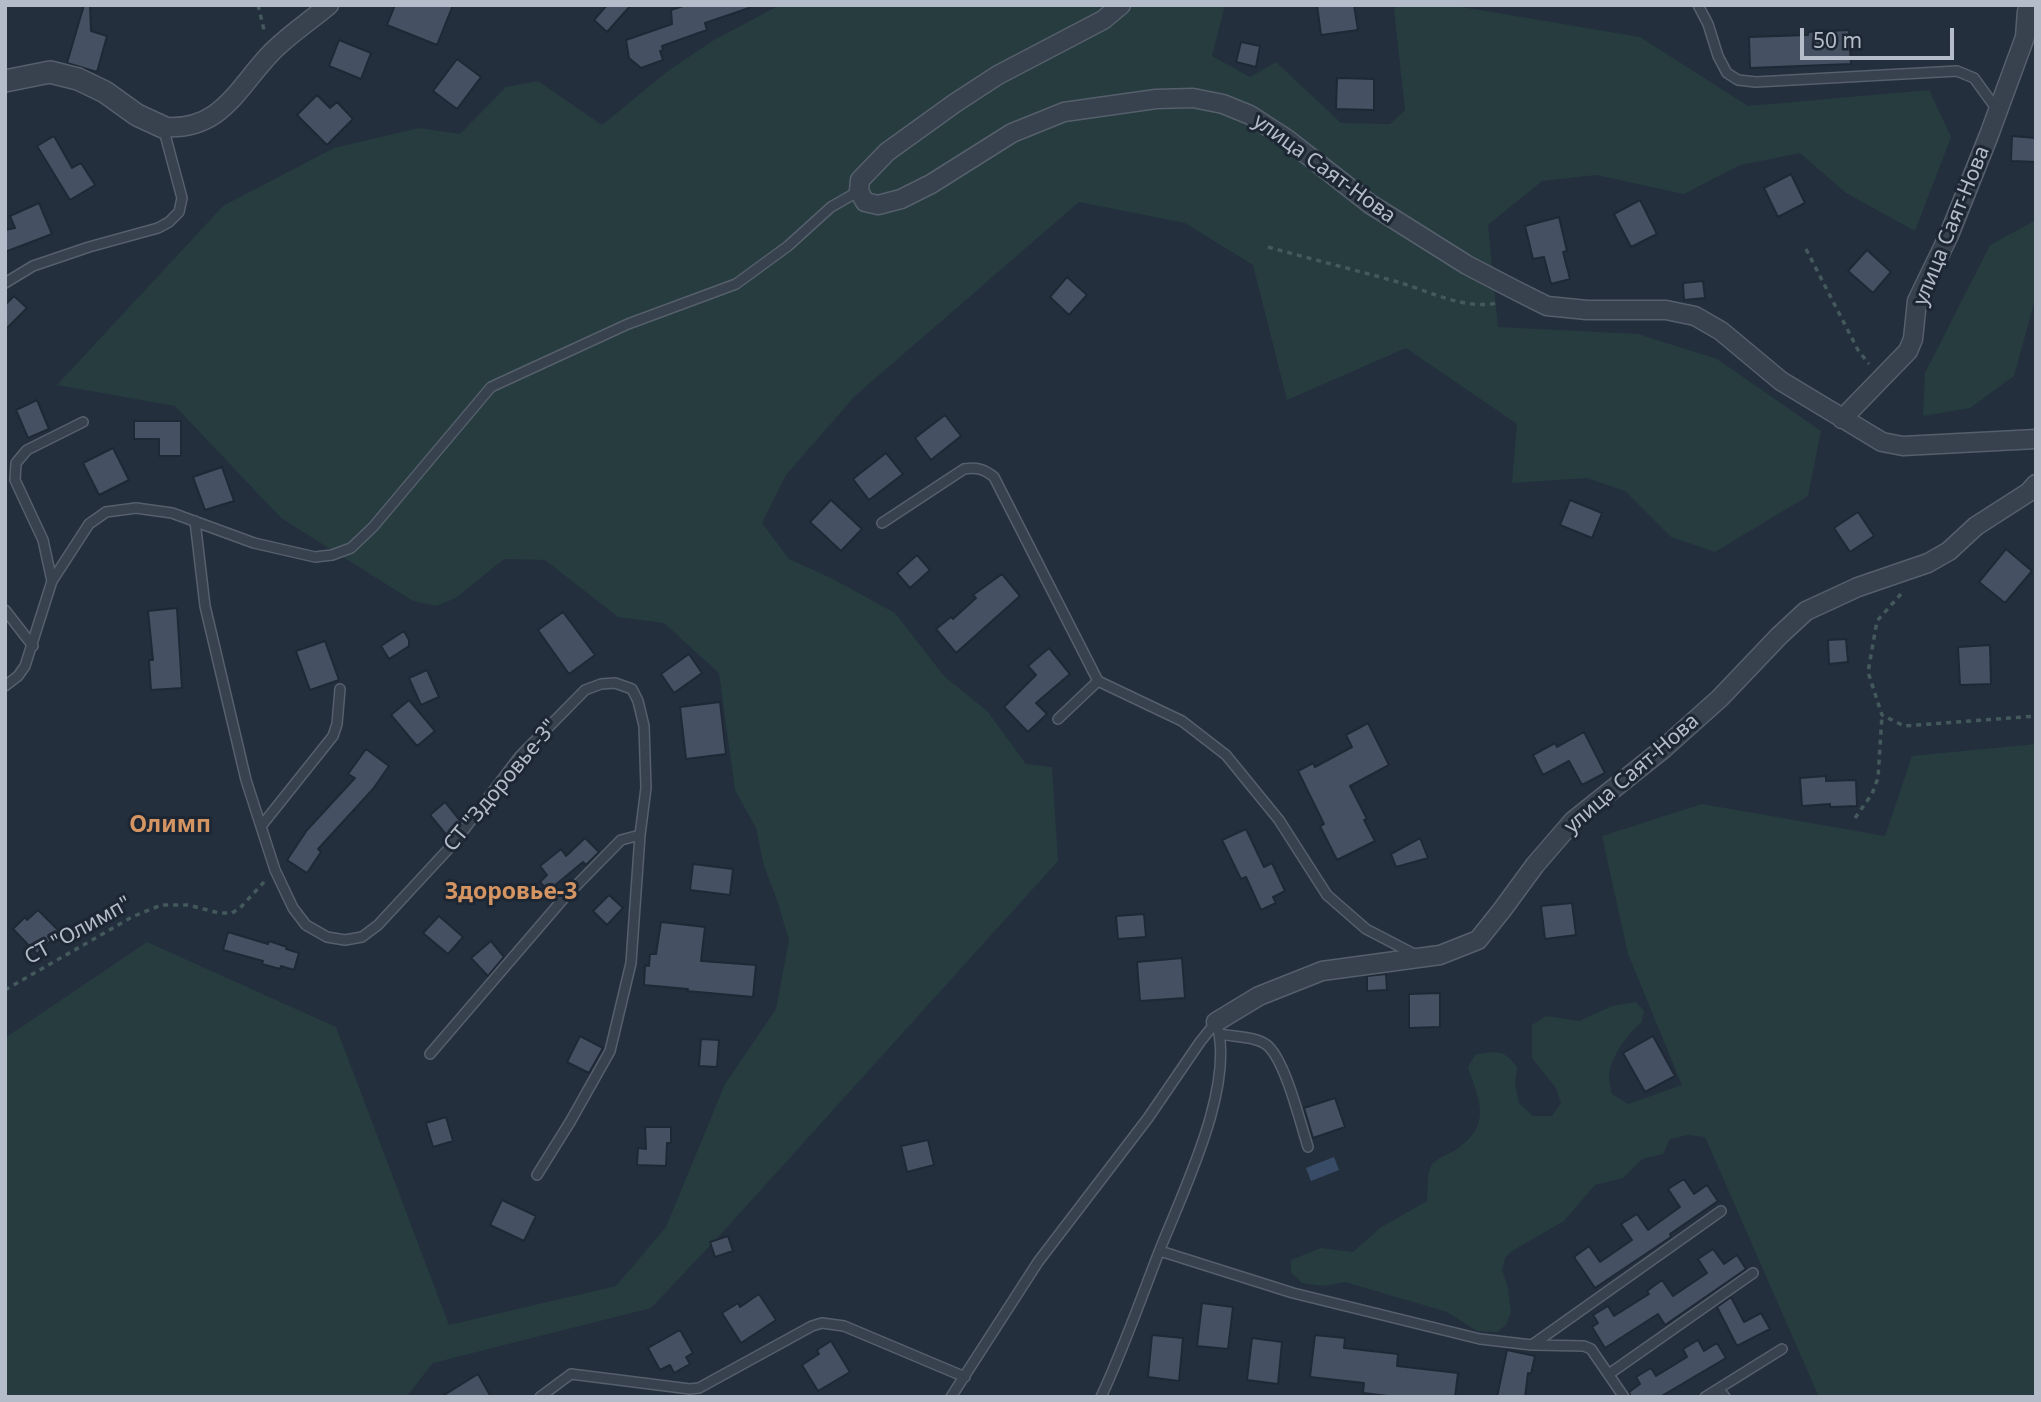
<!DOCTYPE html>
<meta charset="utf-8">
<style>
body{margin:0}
#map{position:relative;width:2041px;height:1402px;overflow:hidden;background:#242f3e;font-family:"Noto Sans",sans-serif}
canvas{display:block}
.frame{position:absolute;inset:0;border:7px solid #b4bcc9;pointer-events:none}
.scale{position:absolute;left:1800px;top:28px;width:154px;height:32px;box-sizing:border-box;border:4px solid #b4bcc9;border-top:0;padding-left:9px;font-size:21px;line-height:24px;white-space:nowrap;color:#b4bcc9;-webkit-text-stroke:5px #1d2633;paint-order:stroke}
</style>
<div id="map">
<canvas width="2041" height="1402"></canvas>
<div class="frame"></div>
<div class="scale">50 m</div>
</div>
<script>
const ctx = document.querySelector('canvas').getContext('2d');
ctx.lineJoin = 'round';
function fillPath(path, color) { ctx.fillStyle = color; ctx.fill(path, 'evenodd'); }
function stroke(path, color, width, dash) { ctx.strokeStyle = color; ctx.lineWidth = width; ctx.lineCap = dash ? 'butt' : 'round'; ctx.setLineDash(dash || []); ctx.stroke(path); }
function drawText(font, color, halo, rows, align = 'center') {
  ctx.font = font + ' "Noto Sans",sans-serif'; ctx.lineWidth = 6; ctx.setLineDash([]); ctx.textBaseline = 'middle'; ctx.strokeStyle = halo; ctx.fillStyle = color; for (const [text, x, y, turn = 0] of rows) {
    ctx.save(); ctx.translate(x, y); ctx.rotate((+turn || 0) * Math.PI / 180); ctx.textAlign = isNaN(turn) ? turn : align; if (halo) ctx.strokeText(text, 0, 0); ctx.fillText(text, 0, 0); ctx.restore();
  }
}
fillPath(new Path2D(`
 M 780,5 L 1225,5 L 1212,56 L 1250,77 L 1276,62 L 1341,123 L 1390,124 L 1405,110 L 1394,9 L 1398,5 L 1450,5 L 1640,37 L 1748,106 L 1929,90 L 1951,137 L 1915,231 L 1846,193 L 1800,153 L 1740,165 L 1684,194 L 1596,175 L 1542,181 L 1488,225 L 1498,327 L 1638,334 L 1717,359 L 1821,431 L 1808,496 L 1715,552 L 1671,537 L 1625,491 L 1587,478 L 1512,483 L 1517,424 L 1406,348 L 1287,400 L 1253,265 L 1185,223 L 1079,202 L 855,396 L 786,475 L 762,523 L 789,559 L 833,579 L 895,613 L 944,676 L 988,712 L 1026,764 L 1052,767 L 1058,861 L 721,1234 L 651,1308 L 433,1363 L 406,1397 L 5,1397 L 5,1038 L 147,942 L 336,1027 L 449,1325 L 616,1286 L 666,1227 L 725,1084 L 776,1009 L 789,940 L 777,900 L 764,866 L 756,828 L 735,790 L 719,673 L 664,623 L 618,617 L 545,560 L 504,559 L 456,598 L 436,606 L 413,601 L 281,518 L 175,406 L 57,385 L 223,206 L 334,148 L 419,128 L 460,134 L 506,87 L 538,81 L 602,125 L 668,71 L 714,40 Z
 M 2036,220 L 2036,296 L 2014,376 L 1970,408 L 1923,416 L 1925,373 L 1990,245 Z
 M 2036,744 L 2036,1397 L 1819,1397 L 1705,1137 L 1688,1135 L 1670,1139 L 1663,1154 L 1642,1159 L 1623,1178 L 1595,1185 L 1564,1221 L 1512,1251 L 1505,1258 L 1502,1270 L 1508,1288 L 1511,1312 L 1506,1325 L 1497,1332 L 1477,1331 L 1447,1312 L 1345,1282 L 1323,1286 L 1302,1283 L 1291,1272 L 1291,1260 L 1321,1248 L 1353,1252 L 1380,1228 L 1427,1201 C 1429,1190 1425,1173 1433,1163 C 1439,1157 1450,1154 1457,1149 C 1493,1124 1479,1101 1468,1067 L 1475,1055 C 1495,1051 1503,1048 1517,1067 L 1515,1084 L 1519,1103 L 1533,1116 L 1552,1116 L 1561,1103 L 1556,1088 L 1532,1058 L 1532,1025 L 1546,1016 L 1579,1021 L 1612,1006 L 1636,1002 L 1644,1011 L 1642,1022 C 1628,1033 1609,1059 1609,1077 C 1609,1082 1611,1089 1612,1094 L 1628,1104 L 1682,1085 L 1628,954 L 1602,836 L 1702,804 L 1885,836 L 1912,756 Z`), '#263c3f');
fillPath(new Path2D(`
 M 1334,1157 L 1339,1170 L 1311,1181 L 1306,1168 Z`), '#394c67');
const building = new Path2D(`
 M 84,5 L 90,5 L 91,31 L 107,36 L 97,72 L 67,63 Z
 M 395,5 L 453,5 L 437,45 L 387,25 Z
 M 607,5 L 631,5 L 607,32 L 594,20 Z
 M 686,5 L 749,5 L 749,8 L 705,23 L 707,30 L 662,46 L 663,50 L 660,51 L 663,60 L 641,68 L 629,58 L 626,40 L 672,24 L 671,10 Z
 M 1317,5 L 1354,5 L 1358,30 L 1321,35 Z
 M 1849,30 L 1851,64 L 1750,68 L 1749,37 L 1808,35 L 1808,32 Z
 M 339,40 L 371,53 L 361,79 L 329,66 Z
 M 1241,42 L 1260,46 L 1256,67 L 1236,62 Z
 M 457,59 L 481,77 L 457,109 L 433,91 Z
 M 1337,78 L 1374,79 L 1374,110 L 1336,109 Z
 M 317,95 L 330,108 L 337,102 L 353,119 L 327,145 L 297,115 Z
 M 54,136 L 72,168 L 81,163 L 95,185 L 70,200 L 37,146 Z
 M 2012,136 L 2036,138 L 2036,162 L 2011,161 Z
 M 1791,174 L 1805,203 L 1778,217 L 1764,188 Z
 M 1640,200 L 1657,234 L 1631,247 L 1614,214 Z
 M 39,203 L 52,234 L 5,252 L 5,230 L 15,228 L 10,216 Z
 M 1559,217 L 1567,251 L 1563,252 L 1570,279 L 1551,284 L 1544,257 L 1533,259 L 1525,226 Z
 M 1867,250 L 1891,272 L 1873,293 L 1848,271 Z
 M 1067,277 L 1087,295 L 1069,315 L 1050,297 Z
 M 1703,281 L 1705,298 L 1684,300 L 1683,283 Z
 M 14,296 L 27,308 L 5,330 L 5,305 Z
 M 37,400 L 49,429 L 28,438 L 16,410 Z
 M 945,415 L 961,436 L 931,460 L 915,438 Z
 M 134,421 L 181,421 L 181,456 L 159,456 L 159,439 L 134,439 Z
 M 113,448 L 129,480 L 99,495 L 83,463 Z
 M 886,453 L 903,474 L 869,500 L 853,479 Z
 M 222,467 L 234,501 L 205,510 L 193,477 Z
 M 831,500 L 862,529 L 841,551 L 810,522 Z
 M 1570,500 L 1602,513 L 1592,538 L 1560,525 Z
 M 1858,512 L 1874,536 L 1850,552 L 1834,528 Z
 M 2006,549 L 2032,571 L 2005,603 L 1979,582 Z
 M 917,555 L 930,570 L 910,588 L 897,573 Z
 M 1002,574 L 1020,596 L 956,653 L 936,629 L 951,617 L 953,619 L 976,598 L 973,595 Z
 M 177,608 L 182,688 L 151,690 L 149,660 L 153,660 L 148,611 Z
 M 563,612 L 595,655 L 569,674 L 538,630 Z
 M 404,631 L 409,640 L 409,646 L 389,659 L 381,646 Z
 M 1846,639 L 1848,662 L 1829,664 L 1828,640 Z
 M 325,641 L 339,680 L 310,690 L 296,651 Z
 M 1990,645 L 1991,684 L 1960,685 L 1958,647 Z
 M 1049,648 L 1070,674 L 1036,703 L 1047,714 L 1028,732 L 1004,707 L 1036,675 L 1028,666 Z
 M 689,654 L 702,673 L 674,693 L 661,674 Z
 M 427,670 L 439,697 L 421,705 L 409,678 Z
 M 409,700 L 435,731 L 417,746 L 391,715 Z
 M 720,702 L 726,754 L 686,759 L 680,707 Z
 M 1368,723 L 1389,765 L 1350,786 L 1367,819 L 1364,820 L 1375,841 L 1337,860 L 1320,826 L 1324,824 L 1298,771 L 1313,763 L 1315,767 L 1352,747 L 1346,735 Z
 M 1584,732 L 1605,773 L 1582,785 L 1569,761 L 1543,775 L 1533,755 L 1555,743 L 1557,747 Z
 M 366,749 L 389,766 L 373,789 L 318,849 L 321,852 L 307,873 L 287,860 L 307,830 L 355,778 L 348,774 Z
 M 1826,776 L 1826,781 L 1856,780 L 1857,806 L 1830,807 L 1830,804 L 1802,806 L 1800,778 Z
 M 445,802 L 461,822 L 449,838 L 430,815 Z
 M 1246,829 L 1264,867 L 1272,863 L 1285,891 L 1273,897 L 1276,903 L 1261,910 L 1246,877 L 1241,879 L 1222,840 Z
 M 585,838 L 599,852 L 586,865 L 583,862 L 548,891 L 540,882 L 547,875 L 540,866 L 561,849 L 566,856 Z
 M 1420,838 L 1428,858 L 1396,867 L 1391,854 Z
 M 693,864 L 733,869 L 730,895 L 690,890 Z
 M 609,895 L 623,908 L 607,925 L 593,911 Z
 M 1572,903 L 1576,935 L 1545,939 L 1541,906 Z
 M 38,910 L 60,932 L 37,954 L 13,929 L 25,917 L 27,920 Z
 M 1144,914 L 1146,937 L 1118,939 L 1116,916 Z
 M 439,916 L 463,937 L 448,954 L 423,933 Z
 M 661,922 L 705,927 L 701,961 L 756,965 L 753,997 L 687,991 L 688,989 L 644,985 L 645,965 L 649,966 L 650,954 L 656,954 Z
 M 228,932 L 268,944 L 269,941 L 287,947 L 286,949 L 299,953 L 294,970 L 281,966 L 280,969 L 262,964 L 263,961 L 223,950 Z
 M 491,941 L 504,957 L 488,976 L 471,958 Z
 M 1182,958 L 1185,998 L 1140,1001 L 1137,962 Z
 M 1386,974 L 1387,990 L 1367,991 L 1367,976 Z
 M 1440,993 L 1440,1027 L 1409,1028 L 1409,994 Z
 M 580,1036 L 603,1048 L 589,1073 L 567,1062 Z
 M 1653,1036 L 1675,1076 L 1645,1092 L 1623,1053 Z
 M 701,1039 L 719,1040 L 717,1067 L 699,1066 Z
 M 1335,1098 L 1345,1127 L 1313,1138 L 1304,1108 Z
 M 446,1117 L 453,1141 L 433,1147 L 426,1123 Z
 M 645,1127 L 671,1127 L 671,1143 L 667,1143 L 666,1166 L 637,1165 L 638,1148 L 646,1149 Z
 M 928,1140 L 934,1165 L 907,1172 L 901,1146 Z
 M 1684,1179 L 1694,1194 L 1707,1185 L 1718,1201 L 1670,1234 L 1671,1237 L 1595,1288 L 1574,1257 L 1589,1246 L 1600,1262 L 1632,1240 L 1621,1224 L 1637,1214 L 1648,1230 L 1680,1207 L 1668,1189 Z
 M 502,1200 L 536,1216 L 524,1241 L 490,1225 Z
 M 728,1236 L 733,1251 L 715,1257 L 710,1242 Z
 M 1713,1249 L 1724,1264 L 1737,1255 L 1746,1269 L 1665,1325 L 1658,1314 L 1605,1348 L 1592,1327 L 1598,1323 L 1593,1315 L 1608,1306 L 1614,1316 L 1649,1294 L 1647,1291 L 1662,1280 L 1673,1296 L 1707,1273 L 1698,1259 Z
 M 759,1294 L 776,1320 L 741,1343 L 722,1313 L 738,1303 L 740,1307 Z
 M 1731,1297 L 1744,1322 L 1761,1313 L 1770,1329 L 1737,1346 L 1717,1307 Z
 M 1202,1303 L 1233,1307 L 1228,1349 L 1197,1346 Z
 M 680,1330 L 693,1353 L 686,1357 L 690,1364 L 674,1373 L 670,1365 L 660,1370 L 648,1348 Z
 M 1152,1335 L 1183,1338 L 1179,1381 L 1148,1377 Z
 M 1315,1335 L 1345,1338 L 1344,1348 L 1398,1354 L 1397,1366 L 1458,1373 L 1455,1397 L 1396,1397 L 1363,1393 L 1364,1383 L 1310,1377 Z
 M 1252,1338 L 1282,1342 L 1278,1384 L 1247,1380 Z
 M 1698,1340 L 1704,1351 L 1717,1343 L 1726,1358 L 1660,1397 L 1631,1397 L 1629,1392 L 1640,1384 L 1636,1377 L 1651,1368 L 1656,1376 L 1687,1357 L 1683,1349 Z
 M 831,1341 L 850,1372 L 818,1391 L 802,1365 L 819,1354 L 817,1350 Z
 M 1507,1350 L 1535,1356 L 1531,1374 L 1528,1373 L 1525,1397 L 1497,1397 Z
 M 478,1374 L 491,1397 L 441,1397 Z`);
fillPath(building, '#455162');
stroke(building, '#1f2835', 2);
const service = new Path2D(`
 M 1698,5 L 1708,24 L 1718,56 L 1727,73 L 1738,80 L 1756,82 L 1957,71 L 1974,78 L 1998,111
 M 5,283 L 33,266 L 89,247 L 158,228 L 169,222 L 179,212 L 182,198 L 163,127
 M 195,521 L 205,606 L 246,780 L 275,870 L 293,908 L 306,925 L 327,937 L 345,940 L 362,937 L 378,925 L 453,844 L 520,756 L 585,690 L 601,684 L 615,683 L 632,689 L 638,701 L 644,726 L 646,788 L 640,835 L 631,963 L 610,1051 L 570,1122 L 537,1175
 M 882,523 L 964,469 C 977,467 984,469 994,477 L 1098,681
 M 52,581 L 43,540 L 15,480 L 16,463 L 27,450 L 83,422
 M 5,610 L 33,646
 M 5,686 L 18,676 L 25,666 L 52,581 L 89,524 L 106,512 L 136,508 L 172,513 L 254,543 L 315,557 L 332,555 L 351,548 L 373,527 L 491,387 L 628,324 L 736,284 L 788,246 L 831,207 L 859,191
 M 1058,719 L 1098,681 L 1182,721 L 1226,755 L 1279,820 L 1327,895 L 1366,929 L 1416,955
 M 262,825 L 333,736 L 337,724 L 340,689
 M 1220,1034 C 1234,1037 1257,1036 1268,1046 C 1286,1063 1300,1122 1308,1147
 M 430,1054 L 564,898 L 621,840 L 640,835
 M 1160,1251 L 1293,1293 L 1480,1339 L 1532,1345 L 1721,1211
 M 1534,1345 L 1584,1346 L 1591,1349 L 1624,1397
 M 1609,1374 L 1753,1273
 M 1718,1389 L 1725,1397
 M 540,1397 L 571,1374 L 690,1389 L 699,1388 L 812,1326 L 822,1323 L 844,1326 L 965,1377
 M 951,1397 L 1038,1262 L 1148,1118 L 1200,1042 L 1216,1022
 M 1101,1397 C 1123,1350 1140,1301 1159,1252 C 1182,1193 1237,1084 1216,1022
 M 1705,1397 L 1782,1349`);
const minor = new Path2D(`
 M 1121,5 L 1103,20 L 998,75 L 955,103 L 887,152 L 860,180 L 859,191 L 865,202 L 878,205 L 901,199 L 931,184 L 1012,133 L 1064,112 L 1156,99 L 1193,98 L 1223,104 L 1250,115 L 1287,139 L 1370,204 L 1467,265 L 1515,290 L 1547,306 L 1587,310 L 1666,310 L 1695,316 L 1721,331 L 1781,381 L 1882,442 L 1903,446 L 2036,439
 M 163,127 C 221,131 236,90 270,54 C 287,36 310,21 329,5
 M 1842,419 L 1908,351 L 1913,339 L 1917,301 L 1949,235 L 1989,135 L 2025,37 L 2027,11
 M 1216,1022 L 1259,996 L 1322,971 L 1440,955 L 1478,940 L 1502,910 L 1535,865 L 1573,821 L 1663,749 L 1720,698 L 1779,636 L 1806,611 L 1858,587 L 1928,563 L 1949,551 L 1976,526 L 2029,492 L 2036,484`);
const tertiary = new Path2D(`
 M 5,81 L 50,72 L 78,79 L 105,92 L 137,115 L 163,127`);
stroke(service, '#565f6c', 12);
stroke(minor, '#565f6c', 21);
stroke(tertiary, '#565f6c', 24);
stroke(new Path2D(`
 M 258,5 L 265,34
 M 1268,247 C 1311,259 1355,270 1398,282 C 1428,291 1465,310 1497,303
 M 1806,249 L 1858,350 L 1869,364
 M 1901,594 L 1877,621 L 1868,672 L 1882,715 L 1904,726 L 2036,716
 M 1855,818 L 1872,794 L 1878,778 L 1882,715
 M 5,990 L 132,917 L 161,905 L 188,905 L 219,913 L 232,913 L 240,908 L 264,882`), '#44595c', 3.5, [5, 5]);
stroke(service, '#38414e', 9);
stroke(minor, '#38414e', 18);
stroke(tertiary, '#38414e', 21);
drawText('21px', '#b4bcc9', '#1d2633', [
 ["улица Саят-Нова",1324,169,36],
 ["улица Саят-Нова",1952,226,-68],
 ["улица Саят-Нова",1632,774,-41],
 ["СТ \"Здоровье-3\"",501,786,-50],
 ["СТ \"Олимп\"",78,931,-29]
]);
drawText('bold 23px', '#d59563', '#1d2633', [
 ["Олимп",170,825],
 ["Здоровье-3",511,892]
]);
</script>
